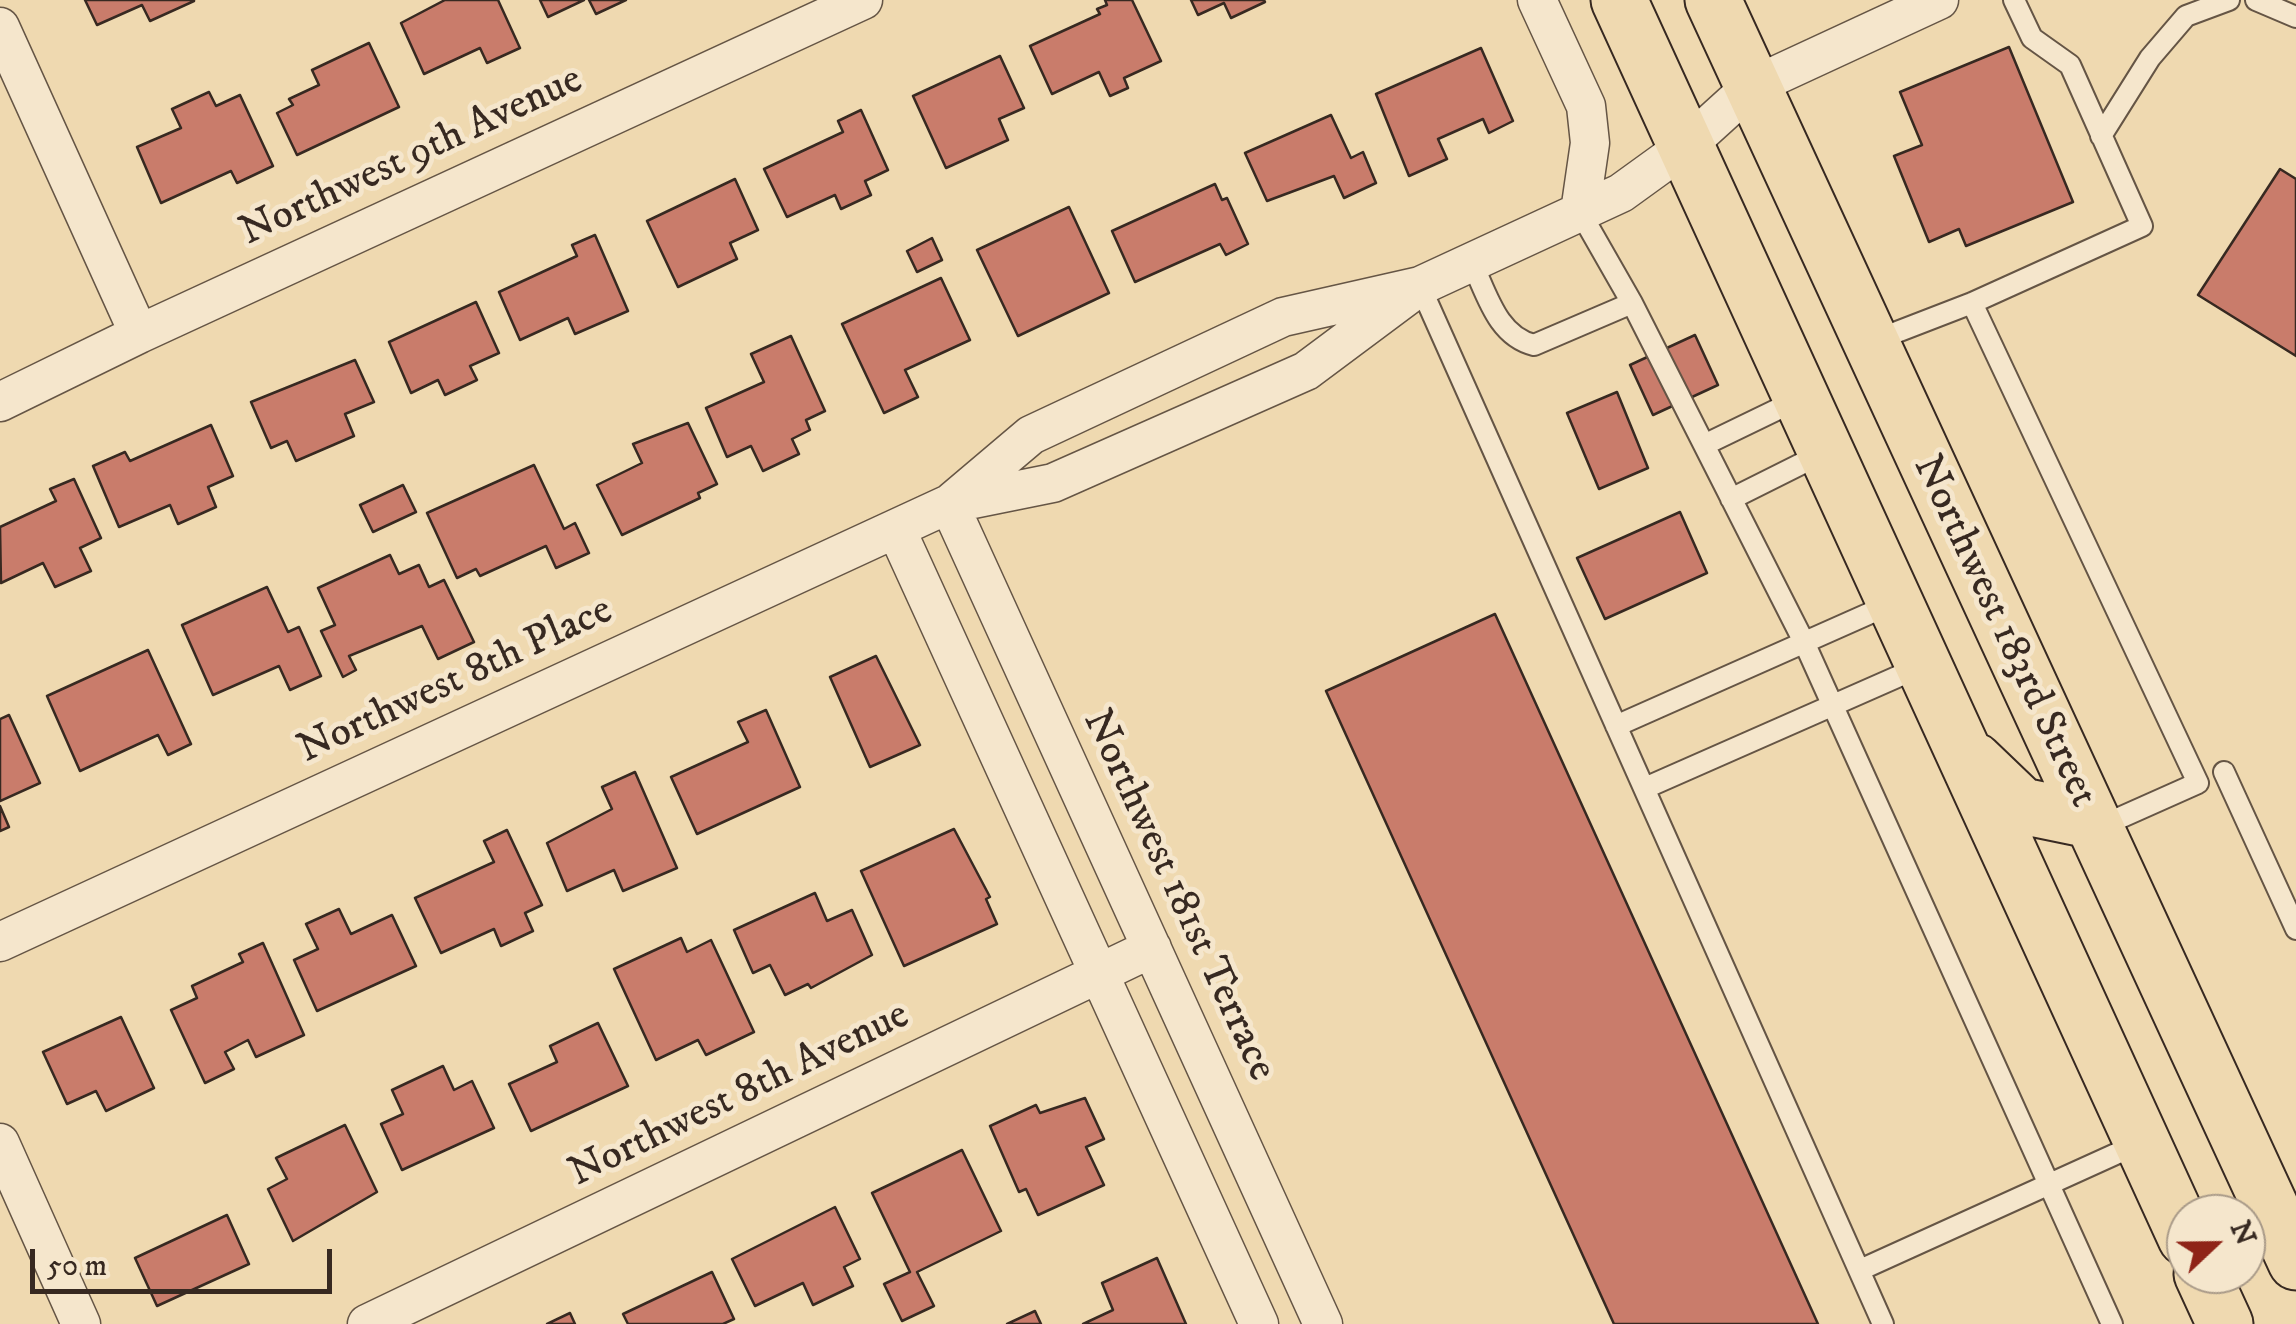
<!DOCTYPE html>
<style>
body{margin:0}
#map{position:relative;width:2296px;height:1324px;overflow:hidden;background:#efd9b0;font-family:"IM FELL DW Pica",serif}
canvas{display:block}
.north{position:absolute;left:2166px;top:1194px;width:100px;height:100px;box-sizing:border-box;background:#f5e6cc;border:2px solid #a99a88;border-radius:50%;rotate:68deg;font-size:28px;font-weight:700;line-height:40px;text-align:center;color:#372921}
.north::after{content:'';display:block;margin:auto;width:35px;height:45px;background:#8f2418;clip-path:polygon(50% 0,100% 100%,50% 72%,0 100%)}
.scale{position:absolute;left:30px;top:1249px;width:302px;height:45px;box-sizing:border-box;border:5px solid #372921;border-top:0;padding-left:12px;font-size:30px;line-height:35px;white-space:nowrap;color:#372921;-webkit-text-stroke:8px #f5e6cc;paint-order:stroke}
</style>
<div id="map">
<canvas width="2296" height="1324"></canvas>
<div class="north">N</div>
<div class="scale">50 m</div>
</div>
<script>
const ctx = document.querySelector('canvas').getContext('2d');
ctx.lineJoin = 'round';
function fillPath(path, color) { ctx.fillStyle = color; ctx.fill(path, 'evenodd'); }
function stroke(path, color, width, dash) { ctx.strokeStyle = color; ctx.lineWidth = width; ctx.lineCap = dash ? 'butt' : 'round'; ctx.setLineDash(dash || []); ctx.stroke(path); }
function drawText(font, color, halo, rows, align = 'center') {
  ctx.font = font + ' "IM FELL DW Pica",serif'; ctx.lineWidth = 10; ctx.setLineDash([]); ctx.textBaseline = 'middle'; ctx.strokeStyle = halo; ctx.fillStyle = color; for (const [text, x, y, turn = 0] of rows) {
    ctx.save(); ctx.translate(x, y); ctx.rotate((+turn || 0) * Math.PI / 180); ctx.textAlign = isNaN(turn) ? turn : align; if (halo) ctx.strokeText(text, 0, 0); ctx.fillText(text, 0, 0); ctx.restore();
  }
}
const building = new Path2D(`
 M 85,0 L 194,0 L 194,1 L 150,21 L 142,5 L 97,25 Z
 M 445,0 L 498,0 L 520,48 L 487,63 L 480,48 L 424,74 L 401,23 Z
 M 540,0 L 584,0 L 548,17 Z
 M 589,0 L 626,0 L 596,14 Z
 M 1105,0 L 1132,0 L 1161,61 L 1124,78 L 1128,88 L 1110,96 L 1099,72 L 1052,94 L 1030,46 L 1100,14 L 1097,9 L 1107,5 Z
 M 1191,0 L 1264,0 L 1265,2 L 1231,18 L 1224,3 L 1198,15 Z
 M 369,43 L 399,107 L 297,155 L 277,113 L 293,105 L 289,99 L 319,85 L 312,70 Z
 M 2009,47 L 2073,202 L 1966,246 L 1959,229 L 1929,242 L 1894,156 L 1922,145 L 1900,92 Z
 M 1481,48 L 1513,121 L 1489,133 L 1483,119 L 1438,139 L 1447,159 L 1409,176 L 1376,94 Z
 M 1000,56 L 1024,108 L 999,119 L 1008,140 L 946,168 L 913,96 Z
 M 209,92 L 216,106 L 240,95 L 273,166 L 237,183 L 231,171 L 161,203 L 137,147 L 181,128 L 172,109 Z
 M 861,110 L 888,170 L 865,181 L 871,195 L 841,209 L 835,195 L 787,217 L 764,169 L 843,132 L 838,121 Z
 M 1331,115 L 1351,158 L 1363,152 L 1376,183 L 1344,198 L 1334,176 L 1267,201 L 1245,153 Z
 M 2280,169 L 2296,179 L 2296,356 L 2198,295 Z
 M 735,179 L 758,230 L 730,243 L 737,259 L 678,287 L 647,221 Z
 M 1215,184 L 1222,200 L 1227,198 L 1248,244 L 1226,255 L 1220,244 L 1135,282 L 1112,231 Z
 M 1069,207 L 1109,293 L 1018,336 L 977,250 Z
 M 595,235 L 628,311 L 575,334 L 568,318 L 520,340 L 499,292 L 577,256 L 572,245 Z
 M 932,238 L 942,260 L 917,272 L 907,251 Z
 M 941,278 L 970,340 L 905,370 L 918,397 L 884,413 L 842,324 Z
 M 476,302 L 499,353 L 470,366 L 477,380 L 445,395 L 438,380 L 411,393 L 389,342 Z
 M 1695,335 L 1718,385 L 1653,415 L 1630,365 Z
 M 791,336 L 825,411 L 806,420 L 810,430 L 792,439 L 799,454 L 763,471 L 751,446 L 727,457 L 706,408 L 764,382 L 751,354 Z
 M 355,360 L 374,402 L 345,414 L 354,436 L 296,461 L 287,441 L 271,448 L 251,402 Z
 M 1617,392 L 1648,468 L 1599,489 L 1567,413 Z
 M 688,423 L 717,484 L 698,493 L 700,498 L 622,535 L 597,485 L 642,463 L 633,444 Z
 M 211,425 L 233,476 L 208,487 L 216,507 L 178,524 L 170,505 L 119,527 L 93,466 L 125,452 L 130,461 Z
 M 534,465 L 564,529 L 575,523 L 589,553 L 556,568 L 546,546 L 480,576 L 476,569 L 457,578 L 427,513 Z
 M 74,479 L 101,538 L 80,548 L 91,571 L 55,587 L 43,563 L 1,583 L 0,527 L 56,501 L 50,489 Z
 M 403,485 L 416,512 L 373,532 L 360,505 Z
 M 1680,512 L 1707,573 L 1605,619 L 1577,558 Z
 M 390,555 L 399,574 L 419,565 L 429,587 L 444,580 L 474,642 L 438,659 L 422,626 L 349,656 L 356,670 L 343,677 L 321,631 L 335,625 L 318,588 Z
 M 267,587 L 288,632 L 299,627 L 321,676 L 290,690 L 279,666 L 213,695 L 182,625 Z
 M 1495,614 L 1818,1324 L 1614,1324 L 1326,691 Z
 M 148,650 L 191,744 L 168,755 L 158,735 L 80,771 L 47,696 Z
 M 876,656 L 920,745 L 870,767 L 830,677 Z
 M 766,710 L 800,787 L 697,834 L 671,777 L 748,742 L 738,722 Z
 M 9,715 L 40,783 L 0,801 L 0,719 Z
 M 635,772 L 677,868 L 623,891 L 614,870 L 567,891 L 547,843 L 612,809 L 602,787 Z
 M 0,806 L 9,827 L 0,831 Z
 M 954,829 L 990,897 L 986,899 L 997,924 L 904,966 L 861,871 Z
 M 507,830 L 542,905 L 525,913 L 533,931 L 501,946 L 494,929 L 441,953 L 415,898 L 494,862 L 484,841 Z
 M 815,893 L 827,921 L 852,910 L 872,955 L 811,988 L 808,984 L 785,995 L 770,965 L 753,973 L 734,930 Z
 M 339,909 L 351,934 L 392,915 L 416,966 L 317,1011 L 294,960 L 318,949 L 306,924 Z
 M 681,938 L 687,952 L 711,940 L 754,1032 L 706,1055 L 698,1040 L 656,1060 L 614,969 Z
 M 263,943 L 304,1035 L 256,1057 L 248,1040 L 225,1052 L 234,1069 L 205,1083 L 171,1010 L 197,998 L 192,986 L 243,962 L 239,954 Z
 M 121,1017 L 154,1088 L 106,1111 L 96,1091 L 67,1104 L 43,1052 Z
 M 598,1023 L 628,1086 L 531,1131 L 509,1084 L 557,1062 L 550,1046 Z
 M 443,1066 L 454,1090 L 472,1081 L 494,1128 L 402,1170 L 381,1124 L 403,1114 L 392,1090 Z
 M 1085,1098 L 1104,1139 L 1086,1147 L 1104,1185 L 1038,1215 L 1026,1189 L 1019,1192 L 990,1126 L 1036,1105 L 1040,1113 Z
 M 345,1125 L 377,1192 L 293,1241 L 268,1189 L 287,1179 L 276,1158 Z
 M 962,1150 L 1001,1231 L 917,1272 L 934,1306 L 902,1321 L 884,1284 L 910,1272 L 872,1193 Z
 M 835,1207 L 860,1259 L 844,1267 L 853,1286 L 813,1305 L 803,1283 L 755,1306 L 732,1259 Z
 M 227,1215 L 249,1264 L 157,1306 L 135,1258 Z
 M 1157,1258 L 1186,1324 L 1083,1324 L 1113,1310 L 1102,1283 Z
 M 712,1272 L 734,1319 L 723,1324 L 628,1324 L 623,1314 Z
 M 1035,1311 L 1041,1324 L 1007,1324 Z
 M 570,1313 L 575,1324 L 547,1324 Z`);
fillPath(building, '#c97c6b');
stroke(building, '#372921', 2.5);
const lane = new Path2D(`
 M 2256,0 L 2296,17
 M 2101,136 L 2150,58 L 2186,16 L 2229,0
 M 1472,263 C 1487,294 1497,336 1534,345 L 1632,303 L 1580,212
 M 1420,286 L 1883,1324
 M 1632,303 L 1804,642 L 2112,1324
 M 1972,303 L 2198,783 L 2097,828
 M 1871,342 L 1972,303 L 2142,226 L 2070,65 L 2032,38 L 2014,0
 M 1704,445 L 1799,399
 M 1731,499 L 1823,453
 M 1616,726 L 1893,603
 M 2224,772 L 2296,929
 M 1645,788 L 1922,666
 M 1860,1270 L 2140,1143`);
const street = new Path2D(`
 M 1537,0 L 1586,106 L 1590,143 L 1580,212
 M 0,27 L 139,334
 M 0,402 L 139,334 L 863,0
 M 953,501 L 1031,435 L 1283,317 L 1420,286 L 1621,193 L 1686,146 L 1751,87 L 1939,0
 M 949,504 L 1323,1324
 M 896,529 L 1259,1324
 M 0,942 L 949,504 L 1053,483 L 1306,371 L 1420,286
 M 0,1143 L 81,1324
 M 367,1324 L 1152,948`);
const primary = new Path2D(`
 M 1619,0 L 2186,1238
 M 1713,0 L 2296,1262
 M 1975,761 L 2022,806 L 2090,820
 M 2202,1274 L 2225,1324`);
stroke(lane, '#655545', 24);
stroke(street, '#655545', 41);
stroke(primary, '#372921', 59);
stroke(lane, '#f5e6cc', 20);
stroke(street, '#f5e6cc', 38);
stroke(primary, '#efd9b0', 55);
drawText('42px', '#372921', '#f5e6cc', [
 ["Northwest 9th Avenue",412,158,-25],
 ["Northwest 183rd Street",2003,632,65],
 ["Northwest 8th Place",456,682,-25],
 ["Northwest 181st Terrace",1177,896,65],
 ["Northwest 8th Avenue",740,1096,-26]
]);
</script>
